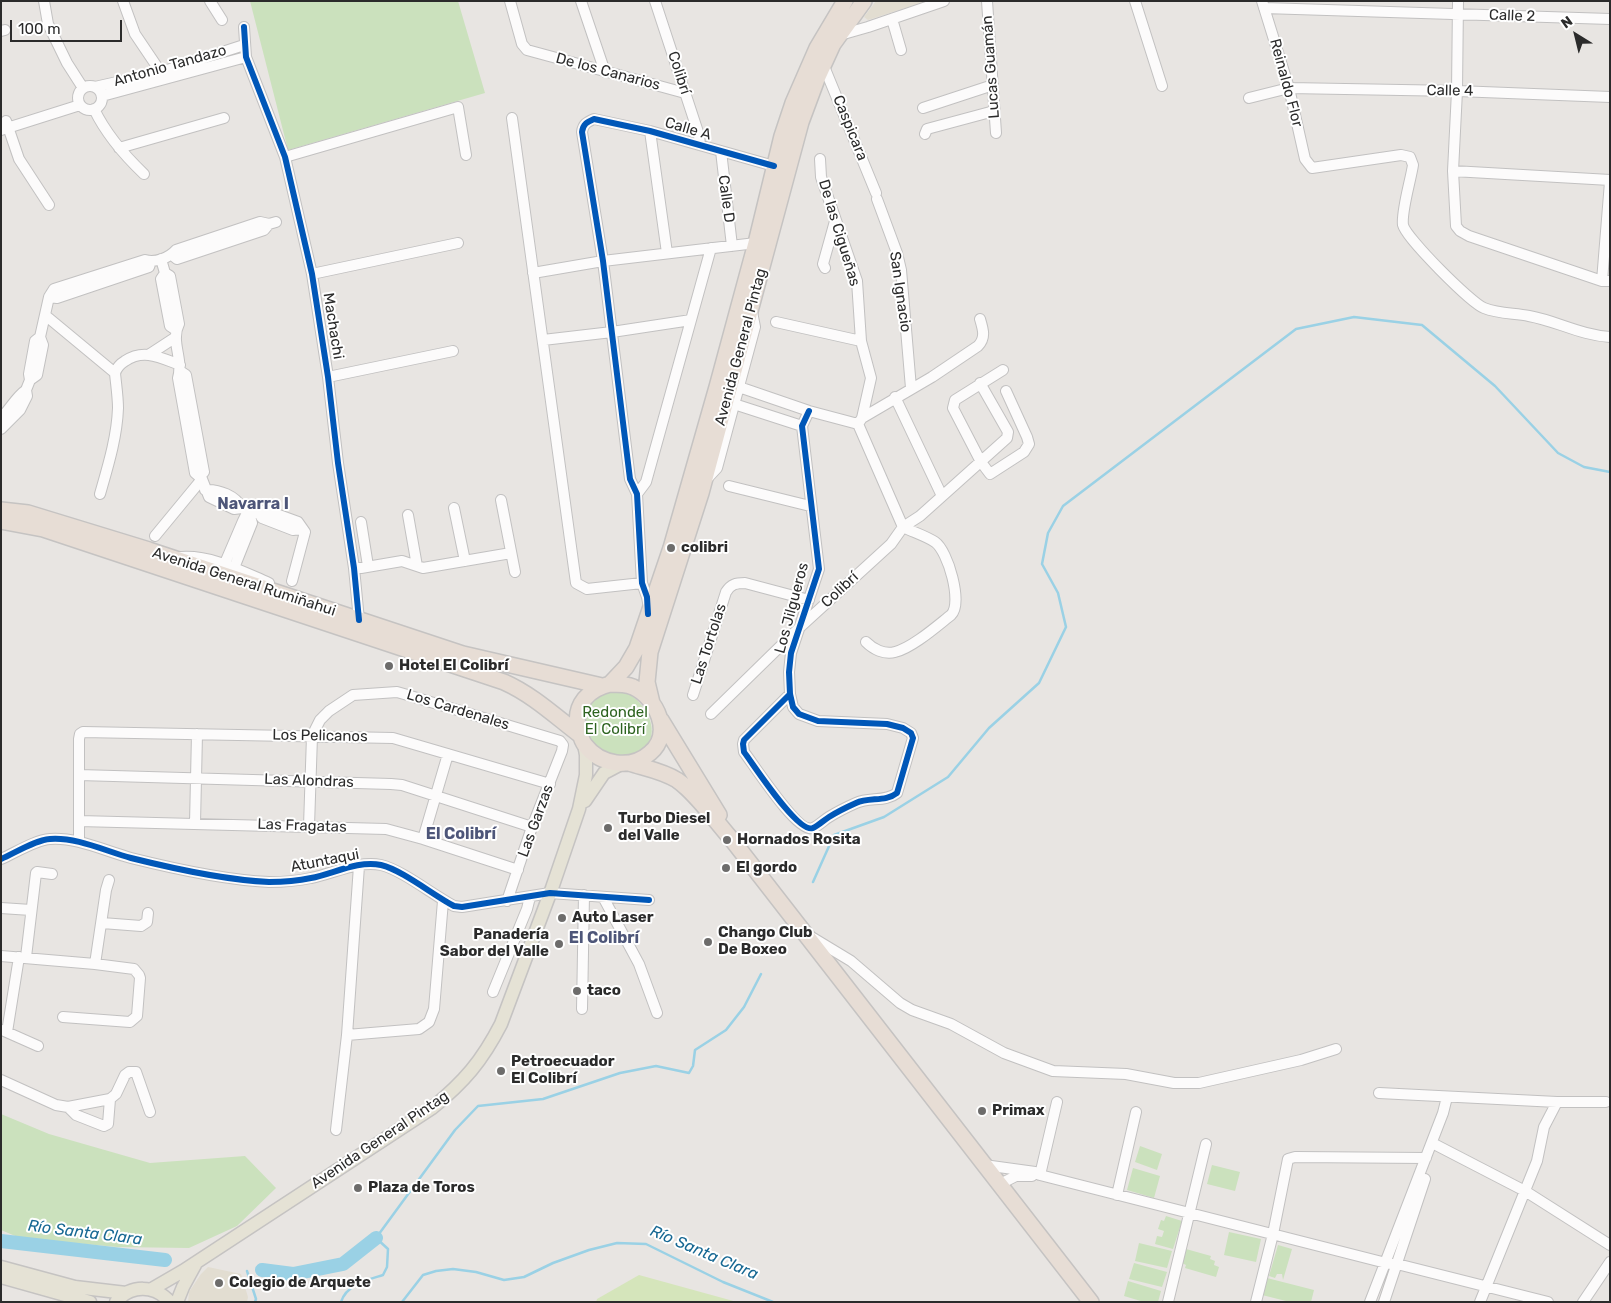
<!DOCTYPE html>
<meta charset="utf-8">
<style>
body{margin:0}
#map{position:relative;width:1611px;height:1303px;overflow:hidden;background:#e8e5e2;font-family:Rubik,sans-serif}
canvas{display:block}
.frame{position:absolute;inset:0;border:2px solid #2b2b2b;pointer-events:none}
.north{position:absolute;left:1551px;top:10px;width:50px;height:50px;-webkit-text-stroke:4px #fff;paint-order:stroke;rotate:324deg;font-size:14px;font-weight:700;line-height:20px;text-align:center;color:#2b2b2b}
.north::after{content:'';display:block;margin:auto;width:18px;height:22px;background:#2b2b2b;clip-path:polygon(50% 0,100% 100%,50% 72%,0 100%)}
.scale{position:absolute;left:10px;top:20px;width:112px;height:22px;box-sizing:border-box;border:2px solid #2b2b2b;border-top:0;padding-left:6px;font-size:15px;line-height:18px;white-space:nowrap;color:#2b2b2b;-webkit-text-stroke:4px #fff;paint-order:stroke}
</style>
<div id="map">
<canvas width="1611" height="1303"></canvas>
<div class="frame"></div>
<div class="north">N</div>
<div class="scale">100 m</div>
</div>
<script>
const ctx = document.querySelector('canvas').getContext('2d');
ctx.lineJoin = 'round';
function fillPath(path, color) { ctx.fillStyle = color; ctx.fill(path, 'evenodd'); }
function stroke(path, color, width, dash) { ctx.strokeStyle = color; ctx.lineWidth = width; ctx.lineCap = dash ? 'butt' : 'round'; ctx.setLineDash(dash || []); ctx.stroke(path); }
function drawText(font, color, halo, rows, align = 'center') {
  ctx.font = font + ' Rubik,sans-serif'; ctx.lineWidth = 4; ctx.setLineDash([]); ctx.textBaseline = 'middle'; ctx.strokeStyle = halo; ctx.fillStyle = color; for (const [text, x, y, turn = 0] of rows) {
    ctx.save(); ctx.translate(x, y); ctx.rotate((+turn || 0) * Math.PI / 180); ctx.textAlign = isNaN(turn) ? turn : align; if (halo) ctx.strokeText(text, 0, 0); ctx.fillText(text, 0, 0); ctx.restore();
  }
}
fillPath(new Path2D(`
 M 876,1 L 927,1 L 868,20 L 864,17 Z
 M 208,1267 L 241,1274 L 248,1297 L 247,1302 L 188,1302 L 189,1292 L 201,1274 Z`), '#e2ddd1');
fillPath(new Path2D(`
 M 250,1 L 458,1 L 485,93 L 288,150 Z
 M 608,691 C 613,691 618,690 623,691 C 642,698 662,728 646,747 C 625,774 568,742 588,707 C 589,704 591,699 594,697 C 597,694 604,692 608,691 Z
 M 1,1114 L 49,1134 L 150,1163 L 245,1156 L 276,1188 L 237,1226 L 189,1248 L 117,1247 L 20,1238 L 1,1230 Z
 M 1140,1146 L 1162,1154 L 1157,1170 L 1135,1162 Z
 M 1212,1165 L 1240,1172 L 1235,1191 L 1207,1184 Z
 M 1133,1168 L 1160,1176 L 1154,1198 L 1127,1190 Z
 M 1166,1216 L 1182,1221 L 1173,1249 L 1155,1244 L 1157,1236 L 1162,1237 L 1164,1231 L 1158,1229 L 1161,1220 L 1164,1221 Z
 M 1229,1232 L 1261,1239 L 1256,1262 L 1224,1255 Z
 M 1139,1243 L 1172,1251 L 1167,1268 L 1135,1261 Z
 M 1278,1245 L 1292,1249 L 1283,1280 L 1282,1274 L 1277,1274 L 1275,1278 L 1269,1276 Z
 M 1186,1249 L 1211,1256 L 1210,1259 L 1215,1261 L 1214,1265 L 1219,1267 L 1216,1277 L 1185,1268 L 1186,1265 L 1182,1263 Z
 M 1134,1263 L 1167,1272 L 1162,1287 L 1129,1279 Z
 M 1267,1278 L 1314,1290 L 1311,1302 L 1290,1302 L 1262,1295 Z
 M 1128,1281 L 1161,1291 L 1158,1302 L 1144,1302 L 1124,1296 Z`), '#cbe1bd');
fillPath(new Path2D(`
 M 639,1275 L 737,1302 L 596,1302 L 597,1299 Z`), '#d5e5bb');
stroke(new Path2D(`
 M 813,882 L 834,835 L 884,817 L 948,777 L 989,728 L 1039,683 L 1066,627 L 1058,593 L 1042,564 L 1048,533 L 1063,506 L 1296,329 L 1354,317 L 1422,325 L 1495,386 L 1558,453 L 1584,467 L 1610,472
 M 247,1271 L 256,1299 L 255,1302
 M 341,1302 C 347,1284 367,1280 383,1275 L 387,1267 L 388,1249 L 376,1238 L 455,1130 L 478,1106 L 543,1099 L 620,1073 L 656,1066 L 689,1073 L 693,1066 L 695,1050 L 726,1030 L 744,1007 L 761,974
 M 402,1302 L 423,1275 L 436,1271 L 453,1269 L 476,1272 L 504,1280 L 524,1277 L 553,1263 L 589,1250 L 617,1243 L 646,1244 L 723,1282 L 773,1302`), '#9ad1e5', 2.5);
stroke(new Path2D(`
 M 1,1241 L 165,1260
 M 262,1270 L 293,1274 L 343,1264 L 376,1238`), '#9ad1e5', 14);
const minor = new Path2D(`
 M 44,1 L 48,24 L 67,63 L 83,88
 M 123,1 L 135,34 L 164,77
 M 210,1 L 222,20
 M 510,1 L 522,44 L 527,50 L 685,93
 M 581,1 L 605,72
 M 655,1 L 699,135 L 700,145
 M 987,1 L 996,133
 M 1135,1 L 1162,86
 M 1262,1 L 1289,88 L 1305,159 L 1312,168 L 1401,155 L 1410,157 L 1413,165 C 1411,179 1401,212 1403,225 C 1406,238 1471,303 1484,308 C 1499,314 1514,313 1529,316 C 1557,321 1580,335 1610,337
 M 1458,1 L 1457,91 L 1453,171 L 1456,226 L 1460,231 L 1469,236 L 1602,281 L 1610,281
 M 1264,8 L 1610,19
 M 892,19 L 901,50
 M 244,27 L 246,57 L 285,157 L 312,274 L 328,377 L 338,463 L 354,568 L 359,620
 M 1,31 L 5,30
 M 840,35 L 868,27 L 944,1
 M 823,64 L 876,193
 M78 98a12 12 0 1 1 24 0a12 12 0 1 1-24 0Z
 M 95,87 L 161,72 L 244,45
 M 102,96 L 246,57
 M 1249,98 L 1289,88 L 1457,91 L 1610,97
 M 923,108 L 993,85
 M 94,109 C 106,134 124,155 144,174
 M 512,118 L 576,583 L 587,589 L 642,583
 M 6,121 L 19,159 L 49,205
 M 1,130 L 80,105
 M 650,131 L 667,253
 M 925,134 L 927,129 L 994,111
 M 119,148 L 224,118
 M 721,151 L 732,246
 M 285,157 L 458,107 L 466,155
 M 820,159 L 821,177 L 857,281 L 861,341 L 871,378 L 862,418 L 858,424
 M 1453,171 L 1610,180
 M 877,199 L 897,253 L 901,270 L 911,388
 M 172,255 L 177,259 L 264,230 L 269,224
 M 161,259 L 165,273 L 170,276 L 179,324 C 170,341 184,360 178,378 L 195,473 L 202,479 L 209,497 L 234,509 L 242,508 L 259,514 L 262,518 L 293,530 L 302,529
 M 825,268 L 823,264 L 835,221
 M 165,273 L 161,279 L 170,326 L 176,330
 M 533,273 L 603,261 L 756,243
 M 312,274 L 458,243
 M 1602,281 L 1610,182
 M 49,297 L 57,298 L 149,267 L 151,261
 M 45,315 L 115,373 C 116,384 118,397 118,408 C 117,437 108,466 100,494
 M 776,322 L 861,341
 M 543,340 L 612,332 L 691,320
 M 150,354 L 176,337
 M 1003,370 L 955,400 L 953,408 L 981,462 L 990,474 L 1024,452 L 1029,444 L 1027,437 L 1006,391
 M 180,371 L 186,375 L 204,472 L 200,476
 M 115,373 C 117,367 120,364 125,361 C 144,348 161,358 180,365
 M 328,377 L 453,351
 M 30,380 L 37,375 L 43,345 L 40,337 L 49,297 L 54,289 L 145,260 C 155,263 169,258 176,250 L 260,222 L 269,224 L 276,222
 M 739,387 L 809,411 L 858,424
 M 895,397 L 942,496
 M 734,404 L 802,426
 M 1,418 C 10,409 16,397 26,390
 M 862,418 L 932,377 L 978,346 C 986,338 983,329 980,319
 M 858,424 L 903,527 C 913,532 926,536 935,542 C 948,551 963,603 951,615 C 937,626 912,648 895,652 C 884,655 873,649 866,642
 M 1,429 L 20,410 L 27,396 L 26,390 L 30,380 L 29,374 L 35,341 L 40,337
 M 704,482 L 717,468 L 755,327 L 752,312
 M 729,486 L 810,506
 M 205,490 C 219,489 236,496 242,508
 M 637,494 L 646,482 L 711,248
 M 501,500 L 515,572
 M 454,508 L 465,561
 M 259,514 L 265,510 L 298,522 L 305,532 L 292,581
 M 408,515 L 417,566
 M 361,522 L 368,566
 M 155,536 L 202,479
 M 181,557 C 212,555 241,571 269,583
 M 225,563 L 243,521 L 248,511
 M 234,568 L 252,523 L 248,511
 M 354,568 L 361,568 L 402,561 L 423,568 L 511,553
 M 649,608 L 647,597 L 642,583 L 637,494 L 630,479 L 603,261 L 582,132 C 583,124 587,122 594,119 L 650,131 L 774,166
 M 790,694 L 744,740 L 743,744 L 744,752 C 754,765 798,834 813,828 C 818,826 824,820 829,817 C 837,812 847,807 856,803 C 869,797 886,802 897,793 L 913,738 L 911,733 L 903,728 L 887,724 L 818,721 L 799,714 L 793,707 L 790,694 L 789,672 L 791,653 L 819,569 L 802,426 L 809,411
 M 693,695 L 726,592 C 731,584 736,583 745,583 L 809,600
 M 711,714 L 799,628 L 891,544 L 903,527 L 920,516 L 1007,438 L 1008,432 L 980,383
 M 79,775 L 391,784 L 402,785 L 532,827
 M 79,821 L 386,829 L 423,839 L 518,870
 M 195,823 L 197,734
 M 309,826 L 312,736 L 320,720 L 329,711 L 353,695 L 397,692 L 404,694 L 560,741 L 563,745 L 562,751 L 532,827 L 507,901
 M 423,839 L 448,754
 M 79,842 L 79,739 L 80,734 L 83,732 L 393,738 L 550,784
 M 1,859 C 15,853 35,840 50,839 C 77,837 105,851 131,858 C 175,869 224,880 269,882 C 283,882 297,881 311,878 C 333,874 358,860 381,865 C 402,870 433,895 454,906 L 462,907 L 550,893 L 649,900
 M 603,897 L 639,964 L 657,1013
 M 1,908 L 31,910
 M 102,923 L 141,926 L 147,922 L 148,913
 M 813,938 L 851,961 L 900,1003 L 912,1010 L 951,1024 L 1004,1053 L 1053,1071 L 1126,1074 L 1174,1083 L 1199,1083 L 1301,1060 L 1336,1049
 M 1,956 L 95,964 L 106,890 L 109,880
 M 26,957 L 36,873 L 37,872 L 52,874
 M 493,992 L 527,909 L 530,897
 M 582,1009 L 584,895
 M 63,1017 L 130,1022 L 137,1016 L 140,978 L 139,975 L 134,969 L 95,964
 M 2,1030 L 38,1046
 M 7,1032 L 19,957
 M 347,1035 L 419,1029 L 429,1022 L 434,1009 L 443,901
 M 1,1080 L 56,1105 L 68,1107 L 110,1099 L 116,1094 L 125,1075 L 129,1072 L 136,1072 L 150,1112
 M 1379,1093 L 1557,1102 L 1606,1102
 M 68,1107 L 76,1115 L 104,1126 L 108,1124 L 110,1099
 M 336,1130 L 347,1035 L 359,866
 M 1436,1145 L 1525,1191 L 1610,1245
 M 984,1165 L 1035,1172 L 1040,1175 L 1386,1263 L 1397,1264 L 1548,1302
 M 1040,1175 L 1057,1102
 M 1000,1184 L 1016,1176 L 1032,1176
 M 1117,1195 L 1136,1112
 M 1168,1302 L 1206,1144
 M 1256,1302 L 1273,1234 L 1288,1159 L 1295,1157 L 1426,1158
 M 1370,1302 L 1443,1113 L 1447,1097
 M 1384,1302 L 1425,1179
 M 1480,1302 L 1537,1161 L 1544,1127 L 1557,1102
 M 1583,1302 L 1610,1262`);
const major = new Path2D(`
 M 585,801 L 604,773 L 621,764
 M 1,1267 L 75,1287 L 126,1293
 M 1,1277 L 90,1302
 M 152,1289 L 183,1271 L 432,1108 C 464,1082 482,1061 501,1024 L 552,888 L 579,809 L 586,775 L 586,755 L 584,744
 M 116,1302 C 131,1284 155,1285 170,1302
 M 177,1302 L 183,1287 L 195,1265`);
const highway = new Path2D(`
 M 1,510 L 28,513 L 149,550 L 463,654 L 602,686
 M 1,521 L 43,529 L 504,682 C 533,695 555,716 580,735
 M 610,684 L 626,667 L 637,648 L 671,548 L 717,387 L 756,243 L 782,136 L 793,103 L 817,48 L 845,1
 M 610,684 C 618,684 626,684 633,687 C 657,698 673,734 650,753 C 631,770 600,765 585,745 C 581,740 580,733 578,727 C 574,704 589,689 610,684 Z
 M 652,703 L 647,682 L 650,652 L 701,493 L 801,122 L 817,79 L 833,44 L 864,1
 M 661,720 L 719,815
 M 629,763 C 645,768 663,771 677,780 C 696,793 717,823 733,841 L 1091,1302`);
stroke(minor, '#c2c1c1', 12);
stroke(major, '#c5c3c2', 15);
stroke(highway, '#c5c3c2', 18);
stroke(minor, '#fcfbfb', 10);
stroke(major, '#e5e2d5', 12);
stroke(highway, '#e7ddd5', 15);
stroke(new Path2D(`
 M 244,27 L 246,57 L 285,157 L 312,274 L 328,377 L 338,463 L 354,568 L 359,620
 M 648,614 L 647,597 L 642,583 L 637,494 L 630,479 L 603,261 L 582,132 C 583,124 587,122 594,119 L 650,131 L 774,166
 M 790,694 L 744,740 L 743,744 L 744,752 C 754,765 798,834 813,828 C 818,826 824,820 829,817 C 837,812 847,807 856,803 C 869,797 886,802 897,793 L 913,738 L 911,733 L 903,728 L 887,724 L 818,721 L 799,714 L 793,707 L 790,694 L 789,672 L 791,653 L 819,569 L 802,426 L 809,411
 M 1,859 C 15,853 35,840 50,839 C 77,837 105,851 131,858 C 175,869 224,880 269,882 C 283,882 297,881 311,878 C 333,874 358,860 381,865 C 402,870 433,895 454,906 L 462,907 L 550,893 L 649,900`), '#0057b8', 6);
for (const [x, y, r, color] of [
 [671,548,5,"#6d6c6b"],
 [389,666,5,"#6d6c6b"],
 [608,828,5,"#6d6c6b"],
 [727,840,5,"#6d6c6b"],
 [726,868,5,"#6d6c6b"],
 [562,918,5,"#6d6c6b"],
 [708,942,5,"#6d6c6b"],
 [559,944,5,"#6d6c6b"],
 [577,991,5,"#6d6c6b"],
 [501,1071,5,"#6d6c6b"],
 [982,1111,5,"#6d6c6b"],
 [358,1188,5,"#6d6c6b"],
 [219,1283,5,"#6d6c6b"]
]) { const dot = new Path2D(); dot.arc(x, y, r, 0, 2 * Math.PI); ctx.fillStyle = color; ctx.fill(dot); stroke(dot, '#fff', 2); }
drawText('15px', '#2b2b2b', '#fff', [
 ["Calle 2",1512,16,2],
 ["Antonio Tandazo",170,66,-16],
 ["Lucas Guamán",991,67,-94],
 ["De los Canarios",608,72,15],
 ["Colibrí",679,73,72],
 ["Reinaldo Flor",1286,83,75],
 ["Calle 4",1450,91,1],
 ["Caspicara",850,128,68],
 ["Calle A",688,129,16],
 ["Calle D",726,199,82],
 ["De las Cigueñas",839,233,73],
 ["San Ignacio",900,292,82],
 ["Machachi",333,326,81],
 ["Avenida General Pintag",741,347,-75],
 ["Avenida General Rumiñahui",244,582,18],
 ["Colibrí",840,590,-43],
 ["Los Jilgueros",792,608,-75],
 ["Las Tortolas",709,644,-72],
 ["Los Cardenales",458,710,17],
 ["Los Pelicanos",320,736,1],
 ["Las Alondras",309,781,2],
 ["Las Garzas",536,821,-70],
 ["Las Fragatas",302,826,2],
 ["Atuntaqui",325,861,-11],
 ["Avenida General Pintag",380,1140,-34]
]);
drawText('bold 15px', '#2b2b2b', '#fff', [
 ["colibri",681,548],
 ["Hotel El Colibrí",399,666],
 ["Turbo Diesel",618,819],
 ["del Valle",618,836],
 ["Hornados Rosita",737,840],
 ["El gordo",736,868],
 ["Auto Laser",572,918],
 ["Chango Club",718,933],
 ["De Boxeo",718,950],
 ["Panadería",549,935,"right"],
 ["Sabor del Valle",549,952,"right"],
 ["taco",587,991],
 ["Petroecuador",511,1062],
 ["El Colibrí",511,1079],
 ["Primax",992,1111],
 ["Plaza de Toros",368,1188],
 ["Colegio de Arquete",229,1283]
], 'left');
drawText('15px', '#2d631f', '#fff', [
 ["Redondel",615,713],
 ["El Colibrí",615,730]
]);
drawText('bold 16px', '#4e5679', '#fff', [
 ["Navarra I",253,504],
 ["El Colibrí",461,834],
 ["El Colibrí",604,938]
]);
drawText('italic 16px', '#176893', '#fff', [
 ["Río Santa Clara",85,1233,7],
 ["Río Santa Clara",704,1253,23]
]);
</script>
